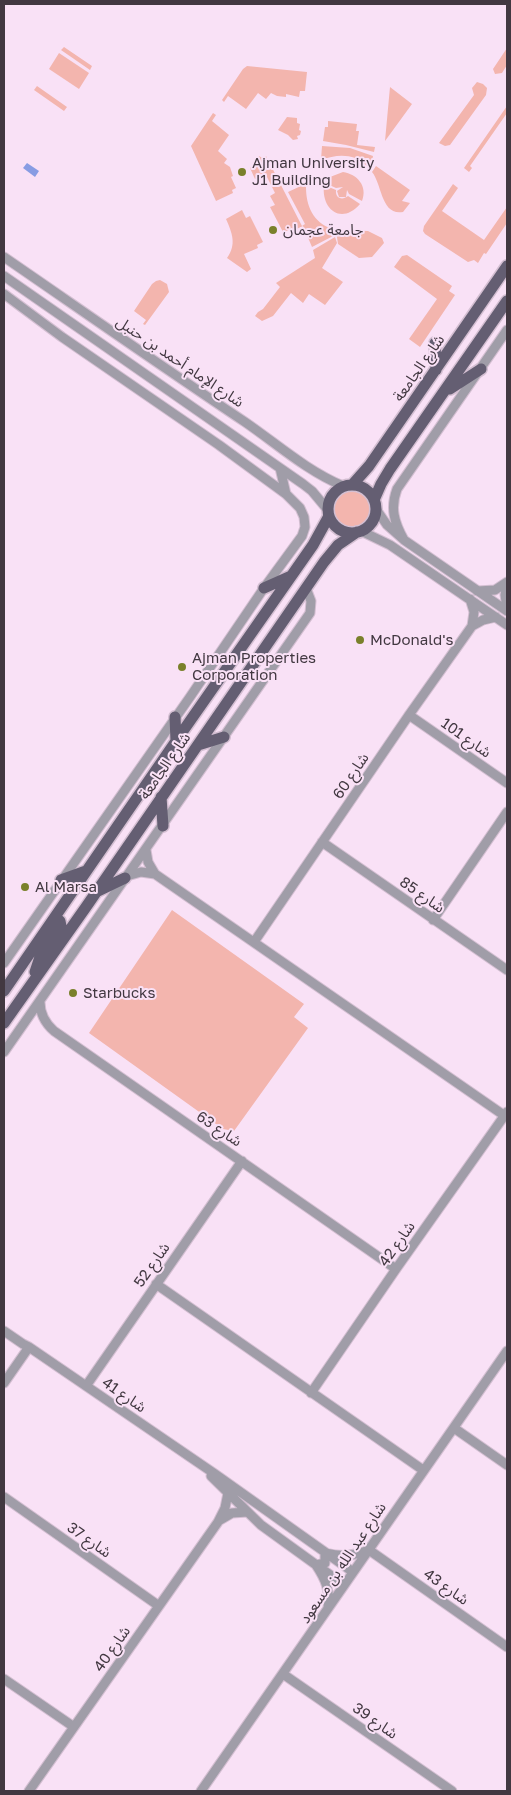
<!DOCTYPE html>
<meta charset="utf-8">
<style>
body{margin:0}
#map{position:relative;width:511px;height:1795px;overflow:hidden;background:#f9e1f6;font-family:"Golos Text",sans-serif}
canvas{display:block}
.frame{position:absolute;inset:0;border:5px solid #423841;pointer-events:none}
</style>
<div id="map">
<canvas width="511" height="1795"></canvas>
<div class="frame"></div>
</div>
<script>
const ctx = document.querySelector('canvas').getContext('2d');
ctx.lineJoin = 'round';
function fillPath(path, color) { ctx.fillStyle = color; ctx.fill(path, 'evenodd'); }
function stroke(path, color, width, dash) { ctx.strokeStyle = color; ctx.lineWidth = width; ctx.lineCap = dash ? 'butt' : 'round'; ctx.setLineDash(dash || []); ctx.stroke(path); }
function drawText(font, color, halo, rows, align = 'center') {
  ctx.font = font + ' "Golos Text","Noto Sans Arabic",sans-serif'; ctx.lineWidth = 4; ctx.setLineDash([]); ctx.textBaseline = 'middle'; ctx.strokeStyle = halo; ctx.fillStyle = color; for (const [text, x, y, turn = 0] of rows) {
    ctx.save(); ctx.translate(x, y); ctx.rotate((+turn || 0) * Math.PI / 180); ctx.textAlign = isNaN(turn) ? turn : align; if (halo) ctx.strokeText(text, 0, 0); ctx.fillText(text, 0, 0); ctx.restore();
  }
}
fillPath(new Path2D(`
 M 64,47 L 92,66 L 90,70 L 61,50 Z
 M 507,48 L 507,65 L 502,73 L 495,74 L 493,69 Z
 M 59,53 L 89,73 L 79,89 L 49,69 Z
 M 247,66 L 307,72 L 305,91 L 300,91 L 299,97 L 286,94 L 286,97 L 277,96 L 271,93 L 266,99 L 258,93 L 246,109 L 228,96 L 224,102 L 222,100 L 243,69 Z
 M 477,82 L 483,84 L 487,88 L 486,95 L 450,145 L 445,146 L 439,143 L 474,95 L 472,88 Z
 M 37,86 L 67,107 L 64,111 L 34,90 Z
 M 390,87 L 412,104 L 385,141 Z
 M 507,106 L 507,113 L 470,166 L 472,168 L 469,172 L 464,168 Z
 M 213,113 L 216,115 L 212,121 L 229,135 L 218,151 L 227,159 L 224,163 L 230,167 L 233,176 L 231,177 L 236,188 L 232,190 L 233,193 L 216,201 L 191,146 Z
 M 287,117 L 297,118 L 297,123 L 300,124 L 299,130 L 301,131 L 300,135 L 297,136 L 298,139 L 293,140 L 288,135 L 278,130 Z
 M 328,121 L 357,124 L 356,131 L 359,131 L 357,145 L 375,147 L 374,152 L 346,145 L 323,141 L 325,127 L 328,127 Z
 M 322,146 L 350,148 L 373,156 L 372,161 L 367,166 C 354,153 337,154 321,160 Z
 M 259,156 L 264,159 L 266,156 L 302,226 L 305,224 L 288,192 L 303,185 L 306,187 C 306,206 313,222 332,229 L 335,235 L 312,247 L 303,226 L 290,232 L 289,230 L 283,232 L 270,207 L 275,205 L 270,196 L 275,193 L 267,177 L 262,179 L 261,177 L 255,179 L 250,168 Z
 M 376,166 L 410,190 L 402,201 L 410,203 L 403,212 C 381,216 382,184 372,172 Z
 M 343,172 C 357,174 368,186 362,201 L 349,194 L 347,190 L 346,197 L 339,197 L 337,191 L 343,187 L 336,188 L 325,183 L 330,177 Z
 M 453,184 L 458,188 L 442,211 L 484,240 L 507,207 L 507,223 L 486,254 L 484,253 L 478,263 L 474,260 L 468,262 L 425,234 L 423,231 L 424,226 Z
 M 324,185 L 336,190 C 335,198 342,201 348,196 L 360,204 C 342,225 321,210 324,185 Z
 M 242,210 L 246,218 L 250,216 L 263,242 L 257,245 L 258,248 L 244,254 L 251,269 L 247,272 L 227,258 C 237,244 232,233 226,219 Z
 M 336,230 L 368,231 L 382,238 L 384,243 L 372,257 L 359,258 L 338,244 Z
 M 335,237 L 337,243 L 322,268 L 343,282 L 325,305 L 309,294 L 303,303 L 291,293 L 273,316 L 262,321 L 255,316 L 258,312 L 263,309 L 280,287 L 276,283 L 315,258 L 313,250 Z
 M 407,255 L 452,286 L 449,291 L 455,295 L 420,347 L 409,339 L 437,299 L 394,267 L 402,256 Z
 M 160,280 L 167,284 L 169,292 L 145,325 L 143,324 L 146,320 L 134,311 L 152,284 L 156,281 Z
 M330 508a21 21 0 1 1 42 0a21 21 0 1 1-42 0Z
 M 172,910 L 304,1004 L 294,1017 L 308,1028 L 234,1131 L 223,1129 L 89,1033 Z`), '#f3b5ae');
fillPath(new Path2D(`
 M 27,163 L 39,171 L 35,177 L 23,168 Z`), '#889ce3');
const minor = new Path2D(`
 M 4,257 C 84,312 164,368 245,422 C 277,444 307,471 343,486
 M 4,276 L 303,484 L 312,491 L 327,509
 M 4,294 L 62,337 L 219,445 L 286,494 L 300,508 L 304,517 L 305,527 L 302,536 L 264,588 L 190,697 L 4,963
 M 280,468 L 286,494
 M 376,509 L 387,525 L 404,540 L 507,611
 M 361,531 L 390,545 L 507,625
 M 404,540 C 394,522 390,508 397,489 L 507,330
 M 507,586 L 505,595 L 507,608
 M 477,591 L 495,590 L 507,582
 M 470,599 L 474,612 L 472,626
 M 409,715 L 507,783
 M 322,842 L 507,970
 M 146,850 L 148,862 L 155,874
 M 127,876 L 141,872 L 155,874 L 505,1116
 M 433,920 L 507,812
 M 254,942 L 409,715 L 472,626 L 483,620 L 496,617
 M 40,1002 C 40,1014 45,1023 54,1031 L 396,1269
 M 4,1052 L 310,613 L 311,601 L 306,588
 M 156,1284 L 423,1470
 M 4,1331 L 23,1344 L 29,1347 L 215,1474 L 353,1572
 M 4,1383 L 29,1347
 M 86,1386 L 242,1161
 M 311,1393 L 396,1269 L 507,1112
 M 454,1428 L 507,1465
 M 211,1476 L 261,1525 L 344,1585
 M 4,1497 L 159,1606
 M 220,1520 L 232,1513 L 248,1512
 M 328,1608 C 330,1590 326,1580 316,1565 L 325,1563 L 325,1553 C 342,1557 353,1556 369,1550 L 507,1647
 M 283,1674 L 452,1791
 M 4,1679 L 74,1727
 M 29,1791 L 218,1522 L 225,1508 L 228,1493
 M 201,1791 L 507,1351`);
const major = new Path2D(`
 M 435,343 L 436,370
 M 450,389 L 481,369
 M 353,484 L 369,466 L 507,266
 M328 509a24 24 0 1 1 48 0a24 24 0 1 1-48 0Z
 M 374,500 L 381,484 L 390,469 L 507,301
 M 264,588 L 291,576
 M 175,717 L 176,741
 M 198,745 L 224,737
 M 161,797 L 163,826
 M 61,880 L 86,871
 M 98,891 L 125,878
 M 35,972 L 40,957 L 61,926 L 60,921 L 55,917
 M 4,991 L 176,741 L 313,545 L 329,516
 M 4,1023 L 86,907 L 324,562 L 338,545 L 357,532`);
stroke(minor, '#d4bfd2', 11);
stroke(major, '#d4bfd2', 14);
stroke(minor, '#a09da8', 9);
stroke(major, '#645e72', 11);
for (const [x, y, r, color] of [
 [242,172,5,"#7a802b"],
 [273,230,5,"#7a802b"],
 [360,640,5,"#7a802b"],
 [182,667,5,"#7a802b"],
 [25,887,5,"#7a802b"],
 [73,993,5,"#7a802b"]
]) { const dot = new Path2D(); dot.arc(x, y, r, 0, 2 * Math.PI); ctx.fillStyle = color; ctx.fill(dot); stroke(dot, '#f9e1f6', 2); }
drawText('15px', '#423841', '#f9e1f6', [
 ["Ajman University",252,163],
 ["J1 Building",252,180],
 ["جامعة عجمان",283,230],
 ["McDonald's",370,640],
 ["Ajman Properties",192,658],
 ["Corporation",192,675],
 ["Al Marsa",35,887],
 ["Starbucks",83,993]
], 'left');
drawText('15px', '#423841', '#f9e1f6', [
 ["شارع الإمام أحمد بن حنبل",180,362,34],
 ["شارع الجامعة",419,368,-55],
 ["شارع 101",466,738,35],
 ["شارع الجامعة",165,766,-55],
 ["شارع 60",351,776,-56],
 ["شارع 85",422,895,35],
 ["شارع 63",219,1129,34],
 ["شارع 42",397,1244,-55],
 ["شارع 52",152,1265,-55],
 ["شارع 41",124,1395,35],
 ["شارع 37",89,1540,35],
 ["شارع عبد الله بن مسعود",343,1563,-56],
 ["شارع 43",446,1587,35],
 ["شارع 40",112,1649,-55],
 ["شارع 39",375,1721,35]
]);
</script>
